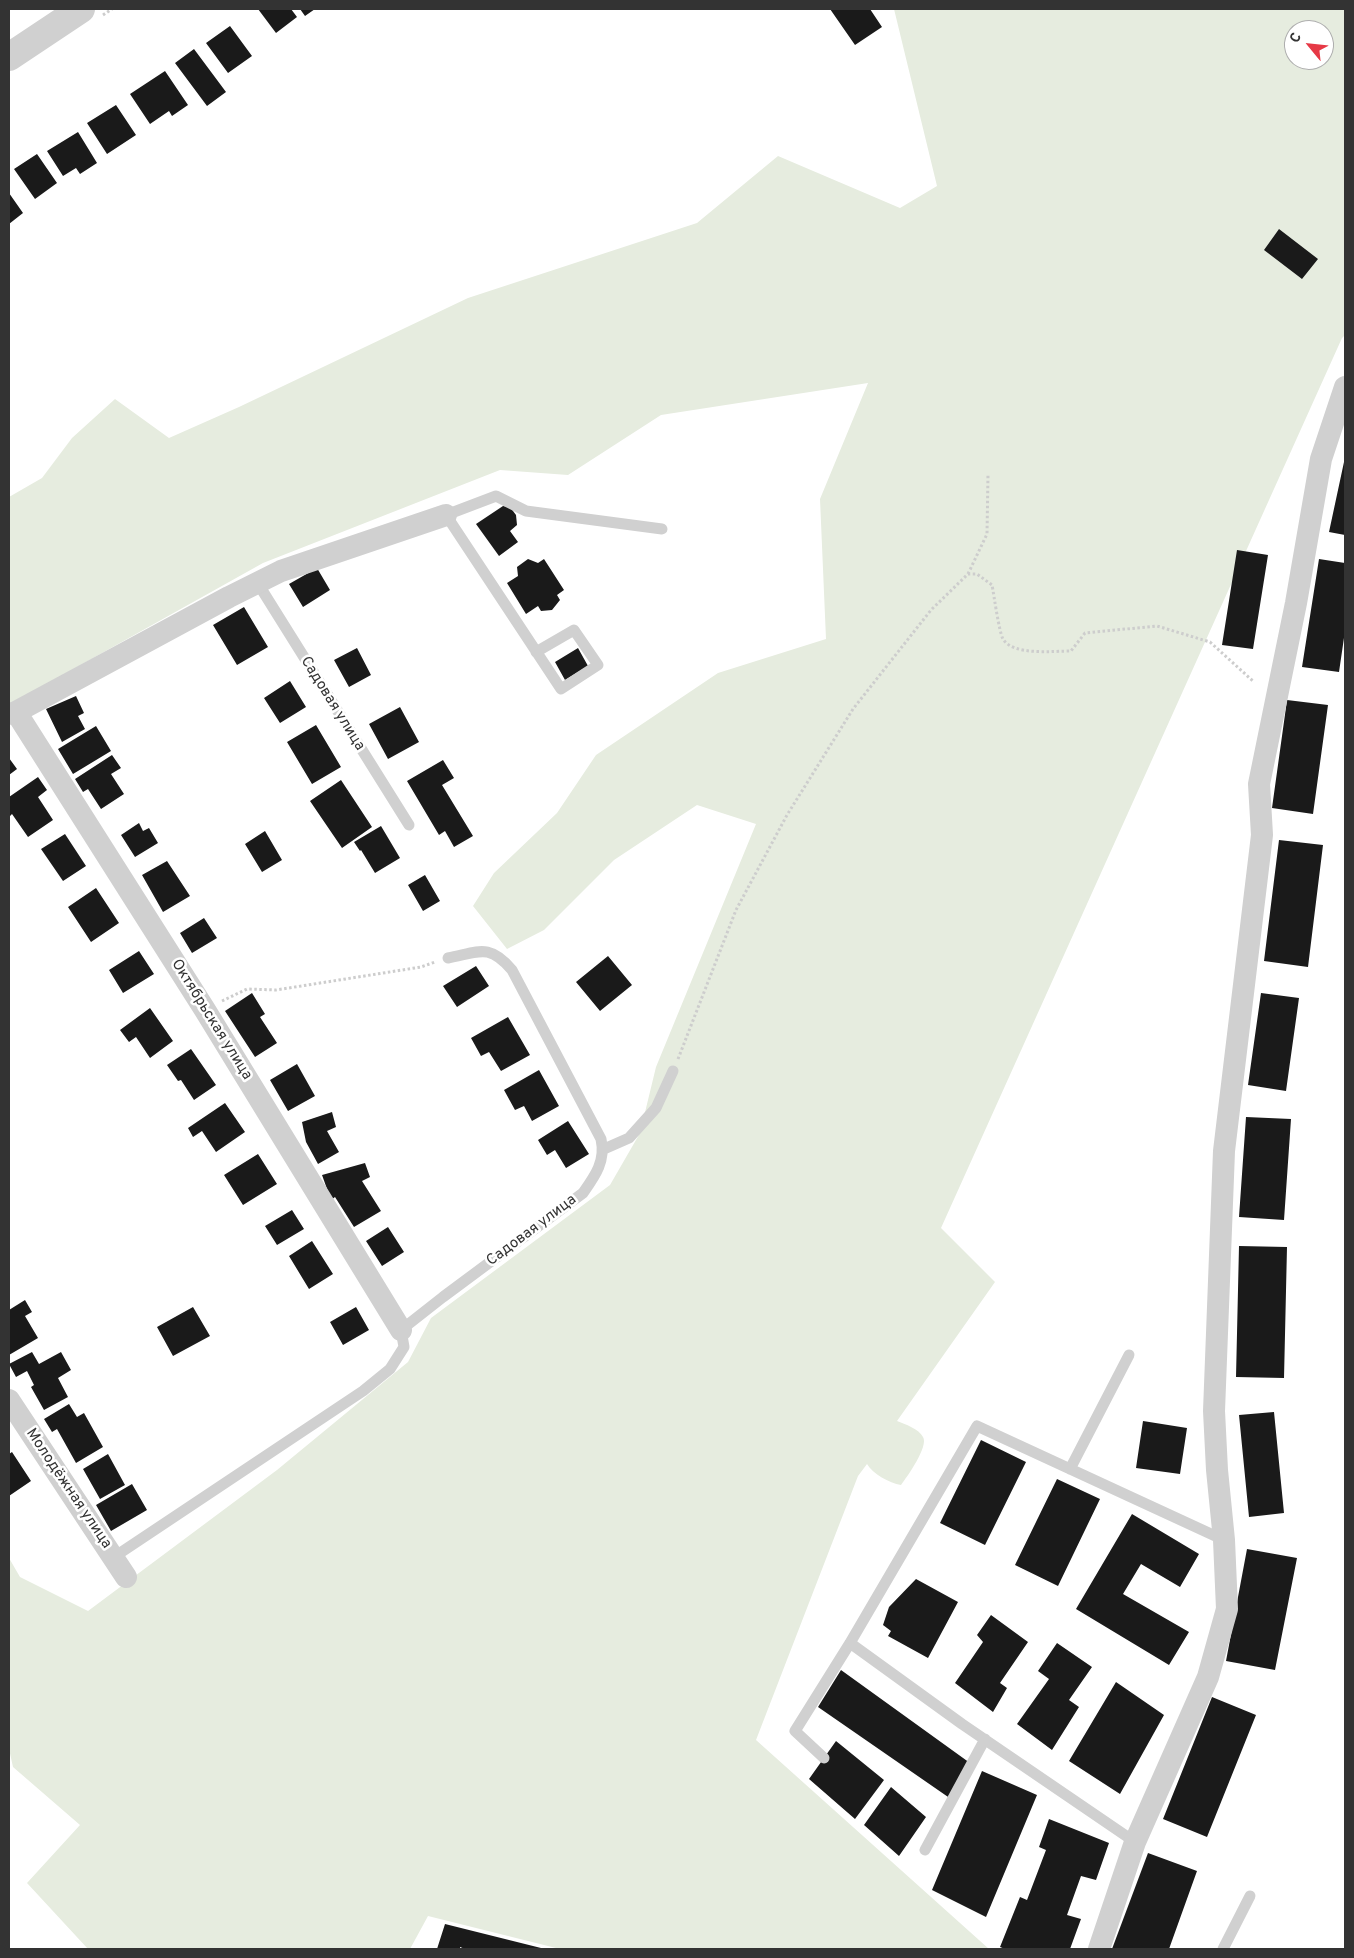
<!DOCTYPE html>
<meta charset="utf-8">
<style>
body{margin:0}
#map{position:relative;width:1354px;height:1958px;overflow:hidden;background:#fff;font-family:Overpass,sans-serif}
canvas{display:block}
.frame{position:absolute;inset:0;border:10px solid #333;pointer-events:none}
.north{position:absolute;left:1284px;top:20px;width:50px;height:50px;box-sizing:border-box;background:#fff;border:1px solid #adadad;border-radius:50%;rotate:298deg;font-size:14px;font-weight:700;line-height:20px;text-align:center;color:#333}
.north::after{content:'';display:block;margin:auto;width:18px;height:22px;background:#e63946;clip-path:polygon(50% 0,100% 100%,50% 72%,0 100%)}
</style>
<div id="map">
<canvas width="1354" height="1958"></canvas>
<div class="frame"></div>
<div class="north">С</div>
</div>
<script>
const ctx = document.querySelector('canvas').getContext('2d');
ctx.lineJoin = 'round';
function fillPath(path, color) { ctx.fillStyle = color; ctx.fill(path, 'evenodd'); }
function stroke(path, color, width, dash) { ctx.strokeStyle = color; ctx.lineWidth = width; ctx.lineCap = dash ? 'butt' : 'round'; ctx.setLineDash(dash || []); ctx.stroke(path); }
function drawText(font, color, halo, rows, align = 'center') {
  ctx.font = font + ' Overpass,sans-serif'; ctx.lineWidth = 5; ctx.setLineDash([]); ctx.textBaseline = 'middle'; ctx.strokeStyle = halo; ctx.fillStyle = color; for (const [text, x, y, turn = 0] of rows) {
    ctx.save(); ctx.translate(x, y); ctx.rotate((+turn || 0) * Math.PI / 180); ctx.textAlign = isNaN(turn) ? turn : align; if (halo) ctx.strokeText(text, 0, 0); ctx.fillText(text, 0, 0); ctx.restore();
  }
}
fillPath(new Path2D(`
 M 894,9 L 1345,9 L 1345,335 L 1342,338 L 941,1228 L 995,1282 L 897,1421 C 905,1424 919,1429 923,1437 C 929,1446 907,1477 901,1485 C 889,1483 873,1474 867,1464 L 858,1476 L 756,1740 L 989,1949 L 560,1949 L 428,1916 L 410,1949 L 88,1949 L 27,1883 L 80,1825 L 13,1767 L 9,1749 L 9,1558 L 20,1577 L 88,1611 L 277,1470 L 408,1362 L 431,1318 L 610,1185 L 640,1133 L 656,1067 L 756,824 L 697,805 L 614,860 L 544,930 L 507,949 L 473,906 L 494,873 L 557,813 L 596,755 L 718,673 L 826,639 L 820,499 L 868,383 L 661,415 L 568,475 L 500,470 L 263,563 L 9,705 L 9,497 L 42,478 L 72,438 L 115,399 L 169,438 L 239,407 L 468,298 L 697,223 L 778,156 L 900,208 L 937,186 ZM 1294,30 L 1324,30 L 1324,60 L 1294,60 Z`), '#e6ecdf');
fillPath(new Path2D(`
 M 258,9 L 291,9 L 297,17 L 276,33 Z
 M 300,9 L 315,9 L 305,16 Z
 M 830,9 L 870,9 L 882,27 L 855,45 Z
 M 230,26 L 252,56 L 228,73 L 206,43 Z
 M 194,49 L 226,92 L 207,106 L 175,63 Z
 M 165,71 L 188,105 L 172,116 L 169,111 L 150,124 L 130,94 Z
 M 116,105 L 136,135 L 107,154 L 87,123 Z
 M 78,132 L 97,163 L 80,174 L 76,168 L 63,176 L 47,151 Z
 M 37,154 L 57,183 L 35,199 L 14,169 Z
 M 9,193 L 23,213 L 9,224 Z
 M 1279,229 L 1318,259 L 1302,279 L 1264,250 Z
 M 1344,462 L 1345,462 L 1345,535 L 1329,532 Z
 M 503,506 L 510,507 L 516,515 L 517,525 L 510,531 L 518,542 L 499,556 L 476,524 Z
 M 1237,550 L 1268,555 L 1253,649 L 1222,645 Z
 M 528,559 L 538,563 L 544,559 L 564,590 L 557,595 L 560,600 L 552,610 L 541,611 L 538,606 L 526,614 L 507,583 L 518,576 L 517,567 Z
 M 1319,559 L 1345,563 L 1345,631 L 1339,672 L 1302,667 Z
 M 317,568 L 330,590 L 303,607 L 289,584 Z
 M 244,607 L 268,647 L 237,665 L 213,625 Z
 M 357,648 L 371,675 L 349,687 L 334,660 Z
 M 578,648 L 588,666 L 565,680 L 555,662 Z
 M 290,681 L 306,707 L 280,723 L 264,698 Z
 M 76,696 L 84,713 L 78,716 L 85,729 L 62,742 L 46,709 Z
 M 1287,700 L 1328,705 L 1313,814 L 1272,808 Z
 M 400,707 L 419,742 L 388,759 L 369,724 Z
 M 316,725 L 341,767 L 312,784 L 287,742 Z
 M 96,726 L 111,751 L 73,774 L 58,749 Z
 M 112,755 L 121,768 L 111,774 L 124,794 L 101,809 L 88,789 L 83,792 L 75,779 Z
 M 9,758 L 17,769 L 9,775 Z
 M 443,760 L 454,778 L 442,785 L 473,836 L 454,847 L 445,831 L 439,835 L 407,781 Z
 M 38,777 L 47,790 L 38,797 L 53,820 L 28,837 L 12,814 L 9,817 L 9,797 Z
 M 341,780 L 372,827 L 342,848 L 310,801 Z
 M 139,823 L 143,831 L 149,828 L 158,843 L 135,857 L 121,835 Z
 M 381,826 L 400,858 L 375,873 L 361,850 L 360,851 L 354,842 Z
 M 265,831 L 282,860 L 262,872 L 245,844 Z
 M 65,834 L 86,866 L 63,881 L 41,849 Z
 M 1279,840 L 1323,845 L 1308,967 L 1264,961 Z
 M 167,861 L 190,896 L 163,912 L 142,875 Z
 M 425,875 L 440,901 L 423,911 L 408,885 Z
 M 96,888 L 119,923 L 91,942 L 68,907 Z
 M 204,918 L 217,938 L 192,953 L 180,933 Z
 M 139,951 L 154,974 L 123,993 L 109,970 Z
 M 608,956 L 632,985 L 600,1011 L 576,982 Z
 M 476,966 L 489,986 L 457,1007 L 443,986 Z
 M 252,993 L 265,1014 L 260,1017 L 277,1043 L 255,1057 L 225,1011 Z
 M 1261,993 L 1299,998 L 1286,1091 L 1248,1085 Z
 M 150,1008 L 173,1041 L 150,1058 L 136,1037 L 129,1042 L 120,1030 Z
 M 508,1017 L 530,1055 L 501,1071 L 489,1052 L 481,1056 L 471,1038 Z
 M 191,1049 L 216,1085 L 194,1100 L 181,1080 L 178,1081 L 167,1065 Z
 M 297,1064 L 315,1096 L 288,1111 L 270,1080 Z
 M 539,1070 L 559,1106 L 532,1121 L 524,1106 L 515,1110 L 504,1090 Z
 M 225,1103 L 245,1132 L 216,1152 L 202,1131 L 193,1137 L 188,1128 Z
 M 332,1112 L 336,1127 L 327,1131 L 339,1152 L 318,1164 L 306,1142 L 302,1122 Z
 M 1246,1117 L 1291,1119 L 1284,1220 L 1239,1217 Z
 M 568,1121 L 589,1154 L 566,1168 L 555,1150 L 547,1155 L 538,1140 Z
 M 258,1154 L 277,1184 L 243,1205 L 224,1175 Z
 M 365,1163 L 370,1177 L 362,1181 L 381,1211 L 354,1227 L 335,1197 L 331,1200 L 322,1175 Z
 M 292,1210 L 304,1229 L 277,1245 L 265,1226 Z
 M 388,1227 L 404,1252 L 382,1266 L 366,1241 Z
 M 312,1241 L 333,1274 L 309,1289 L 289,1256 Z
 M 1239,1246 L 1287,1247 L 1284,1378 L 1236,1377 Z
 M 25,1300 L 32,1312 L 25,1316 L 38,1338 L 9,1355 L 9,1310 Z
 M 193,1307 L 210,1336 L 173,1356 L 157,1327 Z
 M 356,1307 L 369,1330 L 343,1345 L 330,1322 Z
 M 32,1352 L 39,1364 L 61,1352 L 71,1370 L 58,1378 L 68,1397 L 44,1410 L 31,1387 L 34,1385 L 27,1371 L 16,1377 L 9,1364 Z
 M 69,1404 L 77,1417 L 84,1413 L 103,1447 L 76,1463 L 57,1429 L 52,1432 L 44,1419 Z
 M 1274,1412 L 1284,1513 L 1249,1517 L 1239,1415 Z
 M 1143,1421 L 1187,1428 L 1180,1474 L 1136,1468 Z
 M 981,1440 L 1026,1462 L 985,1545 L 940,1523 Z
 M 12,1452 L 31,1481 L 9,1496 L 9,1454 Z
 M 108,1454 L 125,1485 L 100,1499 L 83,1469 Z
 M 1057,1479 L 1100,1499 L 1058,1586 L 1015,1565 Z
 M 132,1484 L 147,1510 L 111,1531 L 96,1505 Z
 M 1132,1514 L 1199,1554 L 1180,1587 L 1141,1564 L 1123,1594 L 1189,1632 L 1169,1665 L 1076,1609 Z
 M 1247,1549 L 1297,1558 L 1275,1670 L 1226,1661 Z
 M 916,1579 L 958,1602 L 928,1658 L 888,1636 L 891,1631 L 883,1625 L 889,1607 Z
 M 991,1615 L 1028,1642 L 1000,1683 L 1007,1688 L 993,1712 L 955,1683 L 983,1642 L 977,1635 Z
 M 1057,1643 L 1092,1667 L 1069,1700 L 1079,1707 L 1052,1750 L 1017,1724 L 1049,1679 L 1038,1671 Z
 M 841,1670 L 970,1763 L 951,1799 L 818,1707 Z
 M 1116,1682 L 1164,1715 L 1120,1794 L 1069,1761 Z
 M 1212,1697 L 1256,1715 L 1207,1837 L 1163,1819 Z
 M 836,1741 L 884,1780 L 855,1819 L 809,1779 Z
 M 982,1771 L 1037,1795 L 986,1917 L 932,1890 Z
 M 891,1787 L 926,1817 L 899,1856 L 864,1825 Z
 M 1049,1819 L 1109,1843 L 1096,1880 L 1081,1876 L 1067,1915 L 1081,1919 L 1070,1949 L 1005,1949 L 1000,1947 L 1020,1897 L 1027,1900 L 1046,1850 L 1039,1847 Z
 M 1148,1853 L 1197,1871 L 1169,1949 L 1112,1949 Z
 M 445,1924 L 545,1949 L 465,1949 L 460,1947 L 460,1949 L 437,1949 Z`), '#1a1a1a');
stroke(new Path2D(`
 M 103,15 L 112,9
 M 968,574 L 987,534 L 988,475
 M 222,1001 L 247,989 L 276,990 L 421,967 L 435,962
 M 678,1059 L 736,910 L 787,815 L 853,709 L 931,610 L 968,574 L 977,574 L 992,585 C 994,595 999,632 1003,639 C 1013,656 1054,651 1071,651 L 1085,633 L 1157,626 L 1210,642 L 1254,682`), '#cdcdcd', 3, [2.5, 2.5]);
stroke(new Path2D(`
 M 257,582 L 409,825
 M 536,652 L 574,630 L 598,665 L 561,689 L 446,515 L 496,496 L 526,511 L 662,529
 M 604,1149 L 629,1138 L 656,1108 L 673,1071
 M 1070,1469 L 1129,1355
 M 114,1557 L 363,1391 L 390,1369 L 404,1347 L 401,1330 L 443,1297 L 583,1193 C 595,1176 606,1161 601,1139 L 512,970 C 489,943 479,952 448,958
 M 850,1643 L 962,1724 L 1135,1842
 M 824,1758 L 795,1731 L 850,1643 L 977,1426 L 1224,1540
 M 925,1850 L 985,1739
 M 1223,1949 L 1250,1896`), '#d0d0d0', 11);
stroke(new Path2D(`
 M 16,712 L 205,1010 L 401,1330
 M 9,714 L 16,712 L 229,597 L 281,571 L 446,515
 M 9,1400 L 126,1577
 M 1099,1949 L 1135,1842 L 1208,1677 L 1227,1609 L 1224,1540 L 1217,1470 L 1214,1411 L 1224,1151 L 1262,835 L 1259,784 L 1296,603 L 1321,459 L 1345,387`), '#d0d0d0', 22);
stroke(new Path2D(`
 M 9,57 L 81,9`), '#d0d0d0', 28);
drawText('15px', '#333', '#fff', [
 ["Садовая улица",332,704,58],
 ["Октябрьская улица",211,1020,58],
 ["Садовая улица",532,1231,-37],
 ["Молодёжная улица",68,1489,56]
]);
</script>
